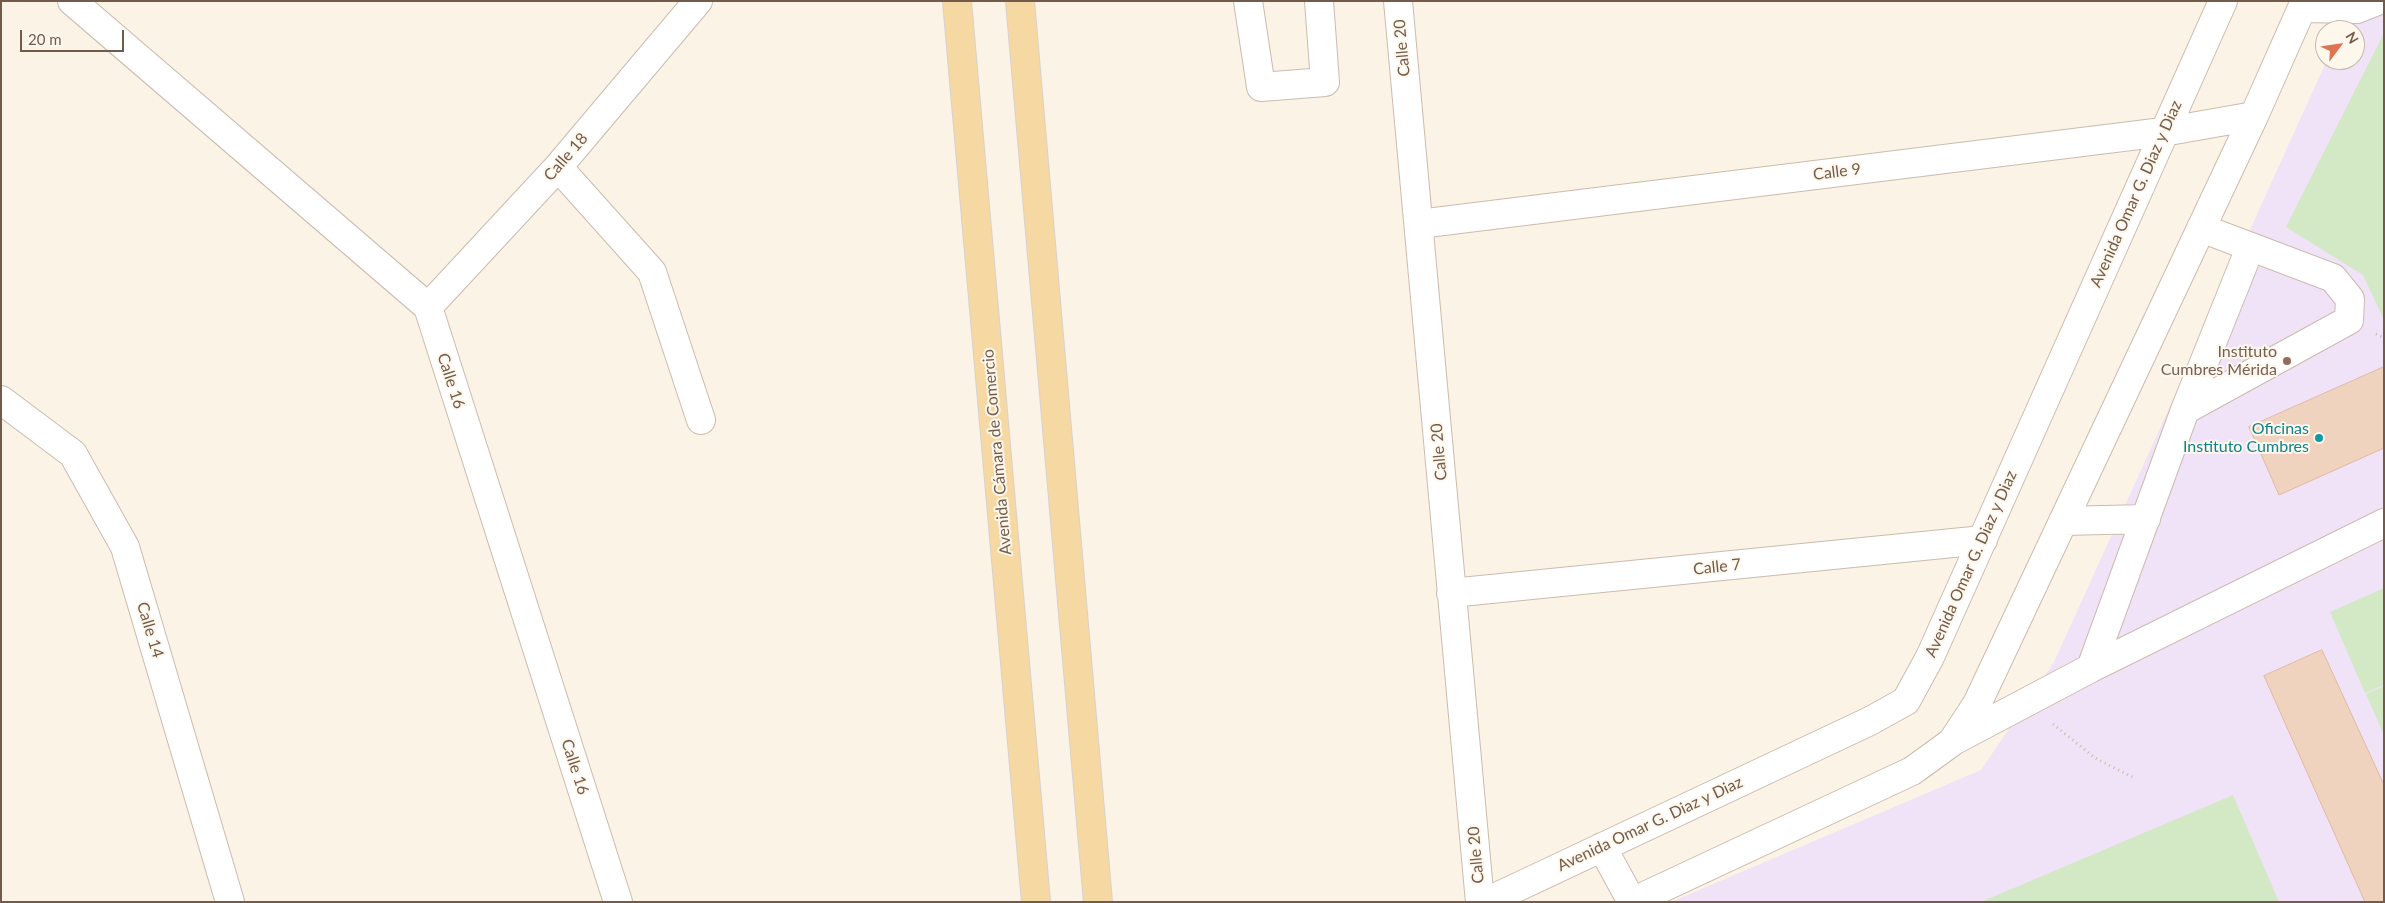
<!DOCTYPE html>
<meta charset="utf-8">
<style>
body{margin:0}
#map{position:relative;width:2385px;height:903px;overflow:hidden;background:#fbf3e6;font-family:Lato,sans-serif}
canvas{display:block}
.frame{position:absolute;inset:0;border:2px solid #735b4c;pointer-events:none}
.north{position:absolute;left:2315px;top:20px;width:50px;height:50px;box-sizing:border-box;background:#fef7ec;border:1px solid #c6b9ac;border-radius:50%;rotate:59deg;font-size:14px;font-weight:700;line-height:20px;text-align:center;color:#735b4c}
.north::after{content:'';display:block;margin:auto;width:18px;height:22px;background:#de7452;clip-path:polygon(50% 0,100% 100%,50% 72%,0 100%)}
.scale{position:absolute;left:20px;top:30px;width:104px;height:22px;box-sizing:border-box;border:2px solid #735b4c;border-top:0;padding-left:6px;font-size:15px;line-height:18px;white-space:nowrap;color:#735b4c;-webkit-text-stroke:4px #fef7ec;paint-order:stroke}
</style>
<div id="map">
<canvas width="2385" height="903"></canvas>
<div class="frame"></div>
<div class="north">N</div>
<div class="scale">20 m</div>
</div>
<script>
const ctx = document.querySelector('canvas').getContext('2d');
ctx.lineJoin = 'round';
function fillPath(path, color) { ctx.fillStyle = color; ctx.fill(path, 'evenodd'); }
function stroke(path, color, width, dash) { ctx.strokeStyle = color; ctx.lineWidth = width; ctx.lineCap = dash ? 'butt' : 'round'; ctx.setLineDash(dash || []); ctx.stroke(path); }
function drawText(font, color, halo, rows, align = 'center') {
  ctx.font = font + ' Lato,sans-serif'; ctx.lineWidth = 4; ctx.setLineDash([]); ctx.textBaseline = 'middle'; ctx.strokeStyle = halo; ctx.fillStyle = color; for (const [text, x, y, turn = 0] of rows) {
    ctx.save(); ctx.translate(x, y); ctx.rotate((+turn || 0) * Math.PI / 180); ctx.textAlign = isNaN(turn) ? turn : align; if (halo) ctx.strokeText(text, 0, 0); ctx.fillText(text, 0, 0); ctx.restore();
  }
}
fillPath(new Path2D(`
 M 2354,1 L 2384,1 L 2384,902 L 1671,902 L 1981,770 L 2054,662 L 2327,60 L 2355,60 L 2355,30 L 2341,30 Z`), '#f0e3f7');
fillPath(new Path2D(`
 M 2384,33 L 2384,320 L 2363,275 L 2286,227 Z
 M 2384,588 L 2384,685 L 2365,693 L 2330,612 Z
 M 2384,686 L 2384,735 L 2366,694 Z
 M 2233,795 L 2279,902 L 1981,902 Z`), '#d3e8c5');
const building = new Path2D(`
 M 2384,367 L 2384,448 L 2279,495 L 2249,427 Z
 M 2322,650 L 2384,785 L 2384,902 L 2365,902 L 2264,676 Z`);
fillPath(building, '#efd3bf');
stroke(building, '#e1baa1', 1);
const minor = new Path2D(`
 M 72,1 L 428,307 L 618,902
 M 1248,1 L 1261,87 L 1325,82 L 1319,1
 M 1398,1 L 1480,902
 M 2302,8 L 2357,9 L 2377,1
 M 558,167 L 652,272 L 701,420
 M 1419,224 L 2163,132 L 2254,116
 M 428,307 L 558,167 L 698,1
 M 1,400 L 73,454 L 125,547 L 230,902
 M 2185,410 L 2349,320 L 2350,299 L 2333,278 L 2201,228
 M 2063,521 L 2146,519
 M 1451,593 L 1983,540
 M 2091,668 L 2185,410 L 2250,248
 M 1953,741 L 2091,668 L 2384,523
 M 1602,847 L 1632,902
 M 1486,902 L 1870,721 L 1906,701 L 1930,657 L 2223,1
 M 1632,902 L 1912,771 L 1952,742 L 1977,704 L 2254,116 L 2305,1`);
const major = new Path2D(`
 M 957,1 L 1036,902
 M 1020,1 L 1098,902`);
stroke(minor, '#ccbbad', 30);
stroke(major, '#d8d1cd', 30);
stroke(new Path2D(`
 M 2376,334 L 2384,338
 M 2053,724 L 2095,758 L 2134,778`), '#d4b7a3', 3, [1, 4]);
stroke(minor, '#fff', 28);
stroke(major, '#f6d8a3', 28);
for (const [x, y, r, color] of [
 [2287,361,5,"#8d6e63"],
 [2319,438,5,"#0f9aa8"]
]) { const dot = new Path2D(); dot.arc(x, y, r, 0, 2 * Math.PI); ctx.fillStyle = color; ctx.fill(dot); stroke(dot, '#fef7ec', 2); }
drawText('16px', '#735b4c', '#fef7ec', [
 ["Calle 20",1402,48,-95],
 ["Calle 18",566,157,-49],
 ["Calle 9",1837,172,-7],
 ["Avenida Omar G. Diaz y Diaz",2136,194,-66],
 ["Calle 16",451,381,72],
 ["Avenida Cámara de Comercio",997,452,-95],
 ["Calle 20",1439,452,-95],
 ["Avenida Omar G. Diaz y Diaz",1971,564,-66],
 ["Calle 7",1717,567,-6],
 ["Calle 14",150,630,73],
 ["Calle 16",575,767,72],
 ["Avenida Omar G. Diaz y Diaz",1650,824,-25],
 ["Calle 20",1476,855,-95]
]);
drawText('16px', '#785e54', '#fef7ec', [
 ["Instituto",2277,352],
 ["Cumbres Mérida",2277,370]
], 'right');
drawText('16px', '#0d838f', '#fef7ec', [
 ["Oficinas",2309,429],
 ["Instituto Cumbres",2309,447]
], 'right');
</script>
